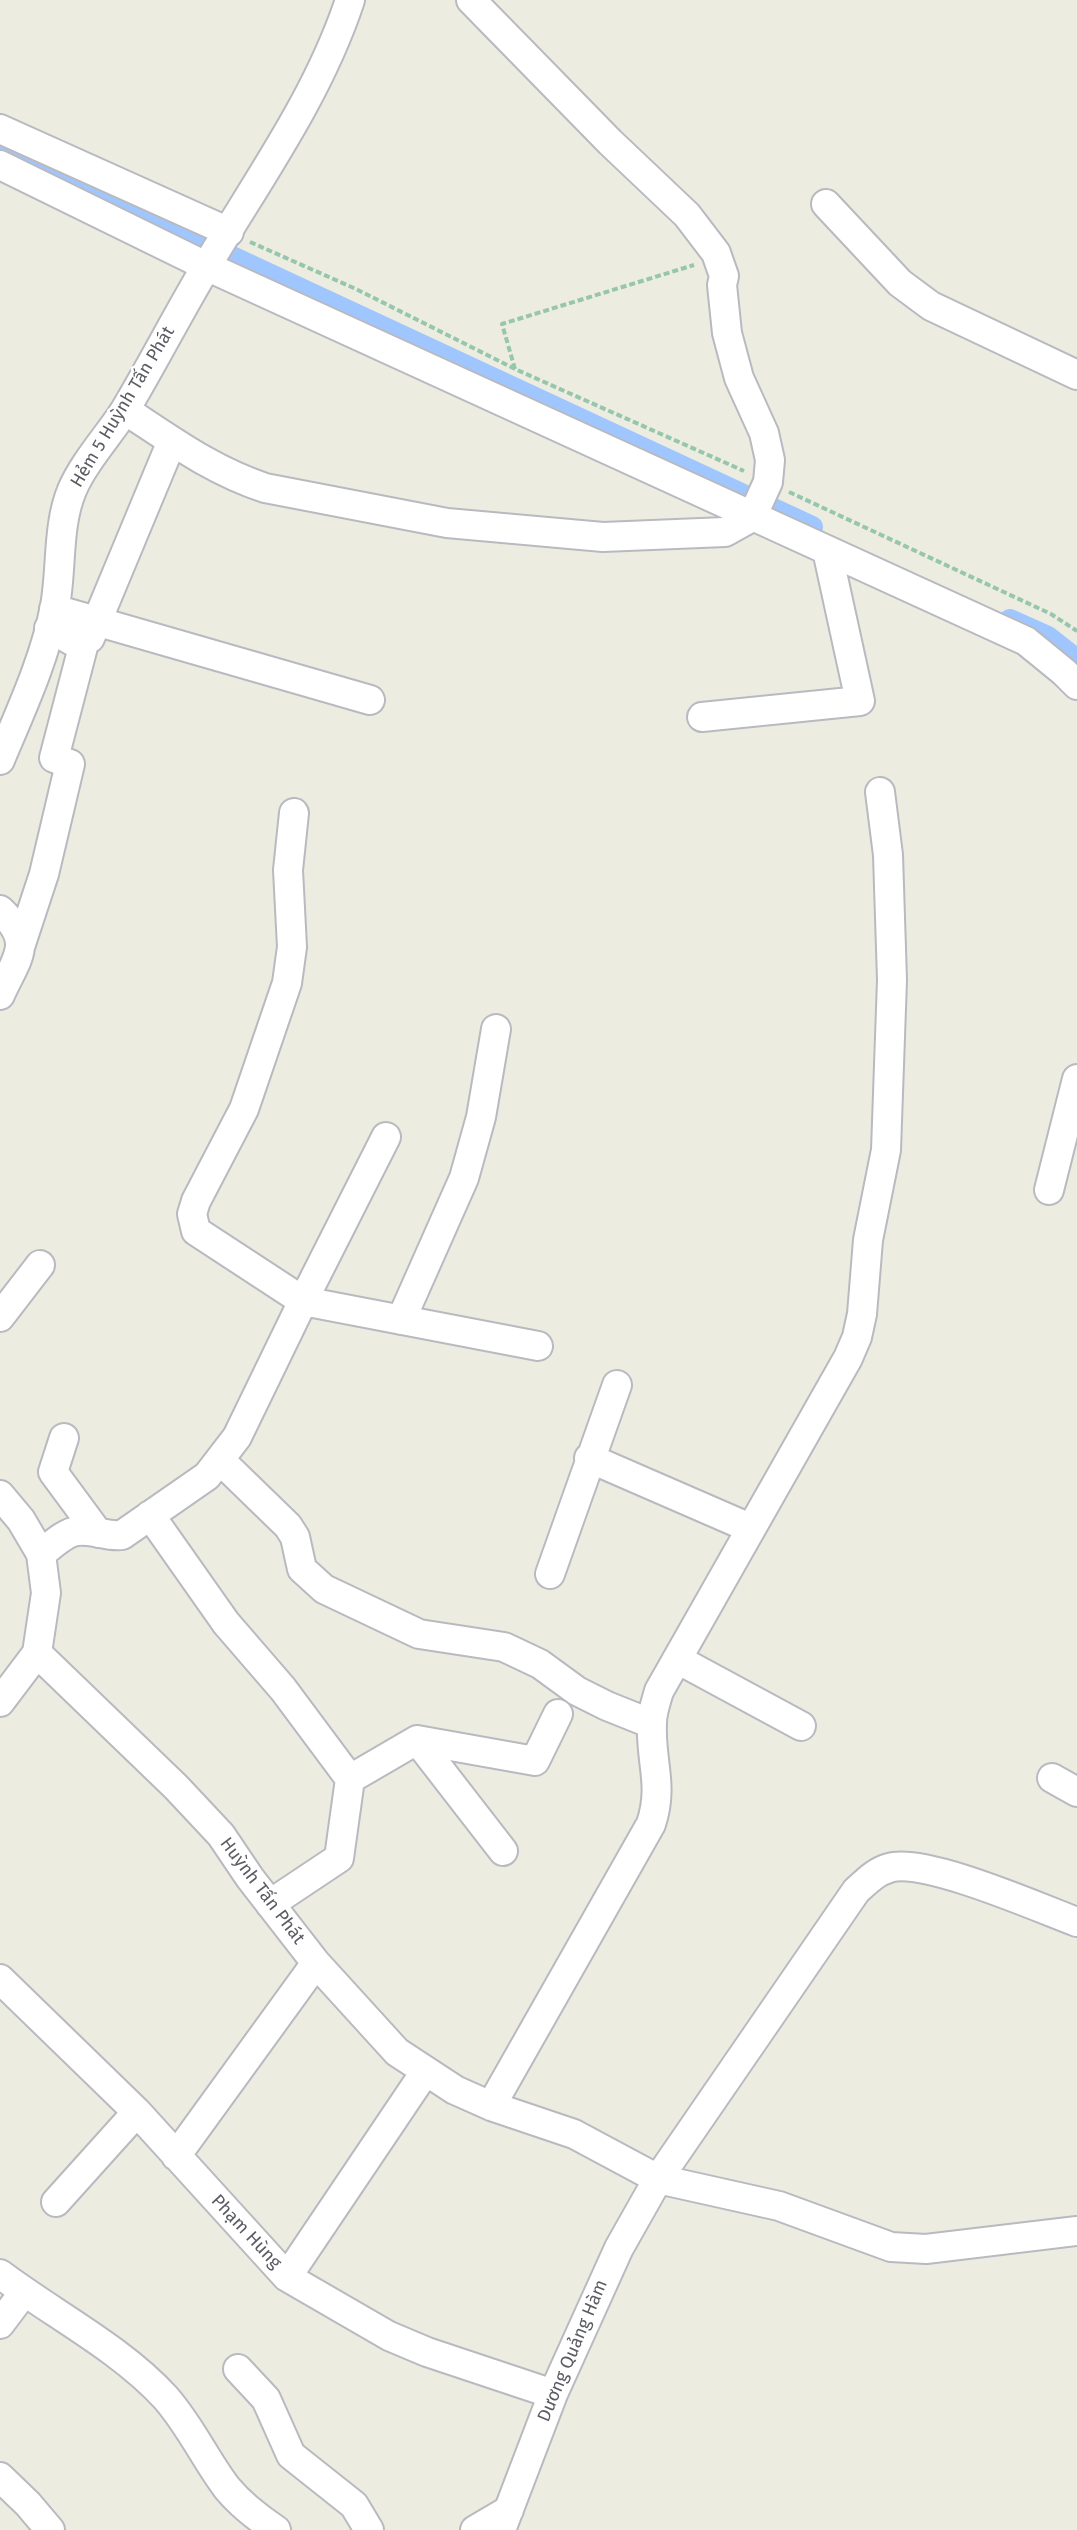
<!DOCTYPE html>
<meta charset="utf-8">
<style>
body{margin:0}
canvas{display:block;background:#edece1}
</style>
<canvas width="1077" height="2530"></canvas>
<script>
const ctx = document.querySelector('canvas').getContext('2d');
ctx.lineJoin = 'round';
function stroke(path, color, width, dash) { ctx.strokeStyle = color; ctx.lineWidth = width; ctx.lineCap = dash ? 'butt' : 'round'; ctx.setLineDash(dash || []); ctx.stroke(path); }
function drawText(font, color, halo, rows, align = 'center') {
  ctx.font = font + ' "Fira Sans",sans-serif'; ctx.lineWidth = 5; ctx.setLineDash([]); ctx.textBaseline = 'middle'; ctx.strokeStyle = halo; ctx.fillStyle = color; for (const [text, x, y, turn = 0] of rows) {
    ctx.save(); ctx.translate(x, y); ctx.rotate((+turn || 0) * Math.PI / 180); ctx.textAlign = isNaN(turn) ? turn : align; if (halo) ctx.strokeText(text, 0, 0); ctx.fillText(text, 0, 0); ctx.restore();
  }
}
stroke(new Path2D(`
 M 0,149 L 812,527
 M 1010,620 L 1048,637 L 1077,660`), '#9fc6ff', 22);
const minor = new Path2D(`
 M 0,129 L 229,232
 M 0,165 L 206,266 L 1026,641 L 1064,672 L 1077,685
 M 826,204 L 900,283 L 931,306 L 1077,375
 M 125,410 C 171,440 211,470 265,488 L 447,523 L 603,537 L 725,532 L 752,517 L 768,482 L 770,460 L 764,433 L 739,378 L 727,333 L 722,285 L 724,276 L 716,253 L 687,215 L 610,142 L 471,0
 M 54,609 L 370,700
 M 90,638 L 172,441
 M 702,717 L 860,701 L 827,550
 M 0,760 C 21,710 45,659 55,606 C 62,568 57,526 72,490 C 84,462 109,435 125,410 C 153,363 178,314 206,267 C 257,181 318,97 350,0
 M 294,813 L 288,870 L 292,947 L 287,983 L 244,1109 L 196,1201 L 192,1214 L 196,1231 L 303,1301 L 538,1346
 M 0,910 C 35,943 17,957 0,995
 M 20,947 L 44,874 L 70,764 L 54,758 L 83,647 L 49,628
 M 1049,1190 L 1077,1079
 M 0,1317 L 40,1265
 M 401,1320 L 464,1178 L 481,1117 L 496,1029
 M 64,1438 L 53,1472 L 98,1533
 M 589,1458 L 750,1528
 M 220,1460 L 288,1526 L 295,1537 L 302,1569 L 324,1589 L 419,1634 L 504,1647 L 540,1664 L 577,1691 L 607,1706 L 652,1724
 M 0,1495 L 21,1520 L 41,1554 L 46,1593 L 37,1653 L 0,1702
 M 150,1515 L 226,1623 L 283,1689 L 350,1779 L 339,1858 L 270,1904
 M 41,1554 C 51,1546 65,1532 78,1531 C 93,1529 107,1537 122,1535 L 207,1476 L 237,1437 L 303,1301 L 386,1137
 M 550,1574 L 617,1385
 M 37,1653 L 176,1787 L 221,1835 L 250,1878 L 316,1963 L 397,2052 L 455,2090 L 491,2106 L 574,2134 L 658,2179 L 779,2206 L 891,2247 L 926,2249 L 1077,2231
 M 677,1659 L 801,1726
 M 417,1740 L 535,1761 L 558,1714
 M 1052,1778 L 1077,1792
 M 350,1779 L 417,1740 L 503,1851
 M 0,1979 L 137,2112 L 287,2277 L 389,2336 L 427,2352 L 553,2394
 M 491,2106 L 651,1824 C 664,1785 650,1761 652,1723 C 652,1712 656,1702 659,1691 L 848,1358 L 857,1337 L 862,1314 L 868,1240 L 886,1150 L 892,980 L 888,855 L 880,792
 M 176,2156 L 316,1963
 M 56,2202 L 137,2112
 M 0,2274 C 53,2314 120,2348 165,2397 C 190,2425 205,2459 227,2488 C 241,2505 258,2518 276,2530
 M 287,2277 L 425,2072
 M 0,2324 L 24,2292
 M 238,2369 L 266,2399 L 291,2455 L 354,2505 L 369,2530
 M 0,2477 L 28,2504 L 50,2530
 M 475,2530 L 509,2510
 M 501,2530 L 553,2394 L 619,2248 L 658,2179 L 856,1891 C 866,1882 875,1872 889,1868 C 924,1857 1039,1908 1077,1922`);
stroke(minor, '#b9bac0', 32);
stroke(new Path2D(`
 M 250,242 L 356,289 L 515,369 L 744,471
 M 515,369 L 502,324 L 694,265
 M 789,492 L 1051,614 L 1077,631`), '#96c6ab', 4, [6, 3]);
stroke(minor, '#fff', 28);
drawText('18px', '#5a5c62', '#fff', [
 ["Hẻm 5 Huỳnh Tấn Phát",123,407,-59],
 ["Huỳnh Tấn Phát",262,1891,53],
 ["Phạm Hùng",246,2232,47],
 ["Dương Quảng Hàm",573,2351,-67]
]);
</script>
